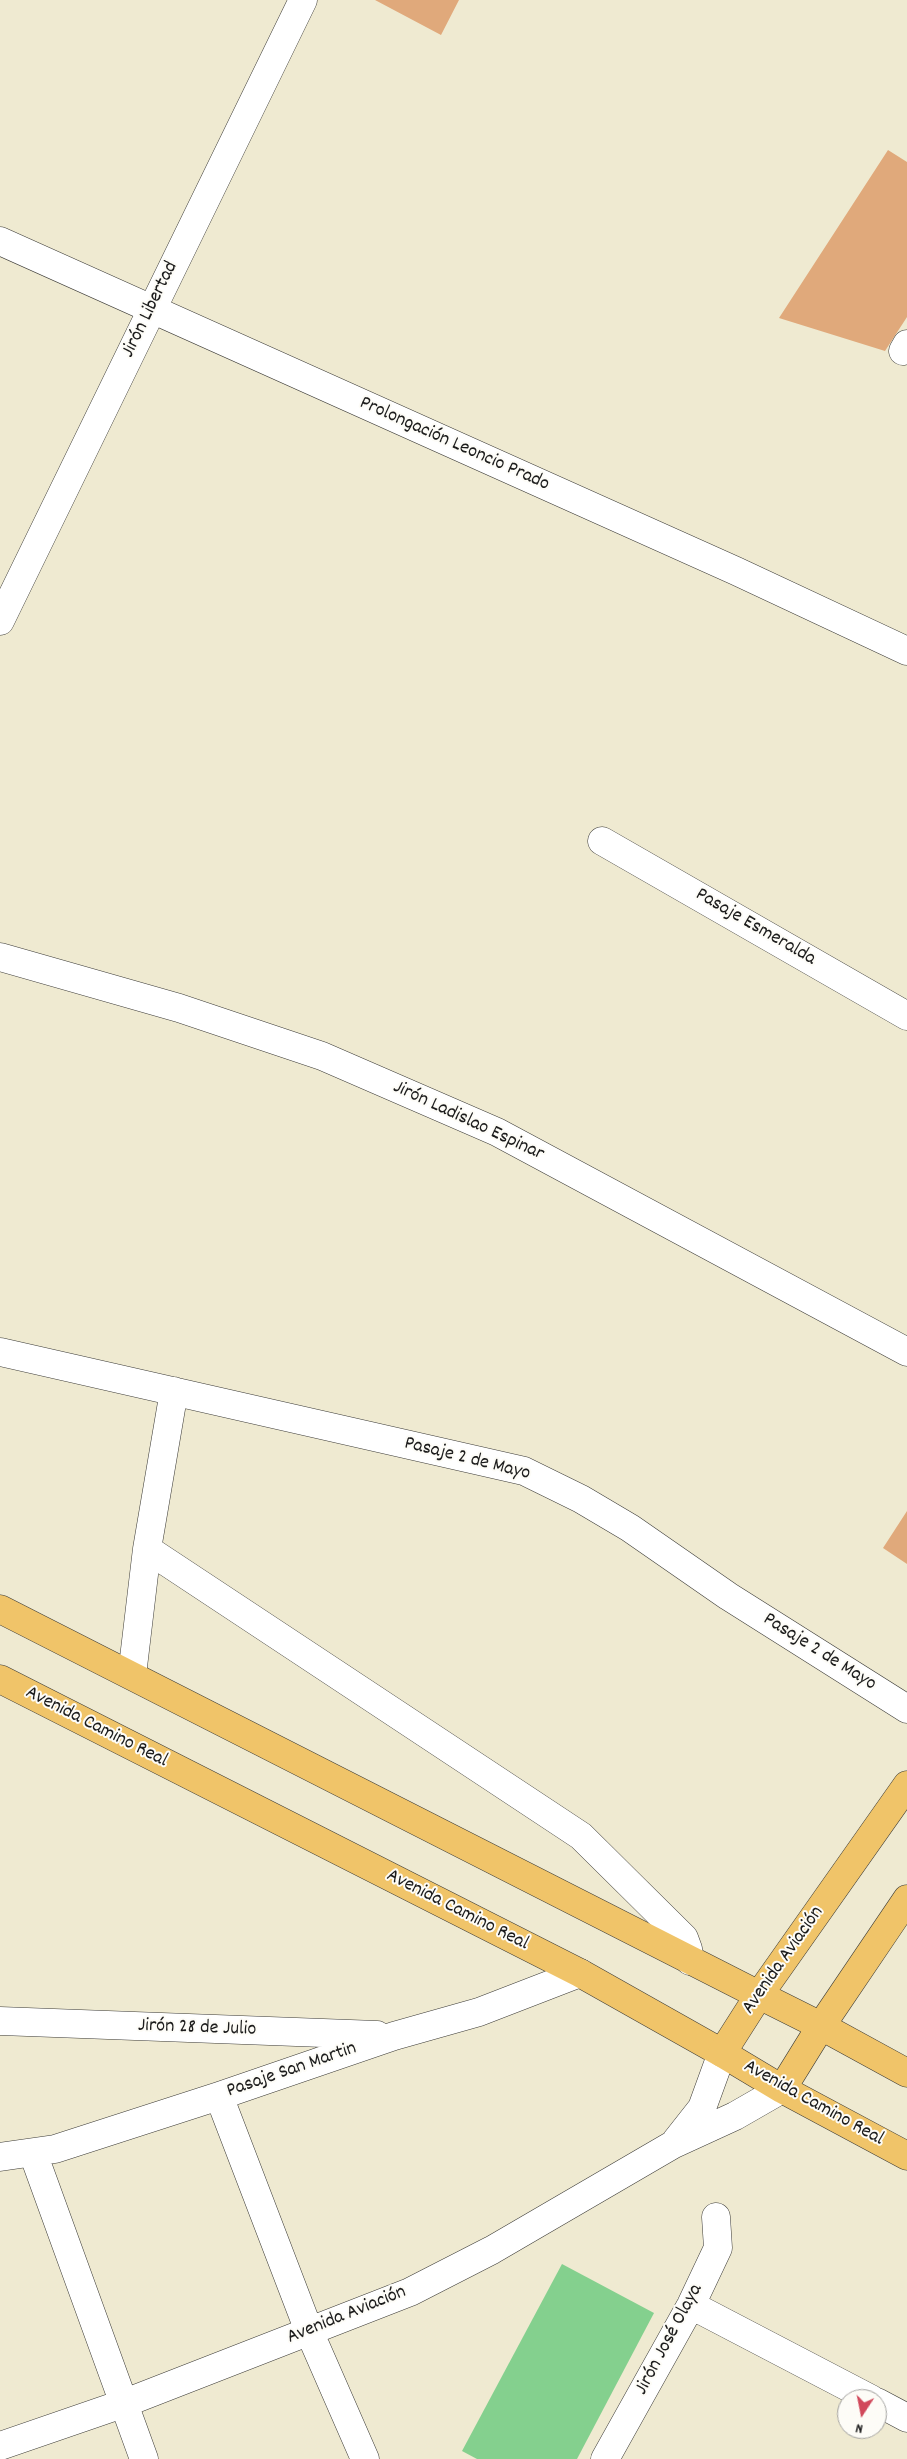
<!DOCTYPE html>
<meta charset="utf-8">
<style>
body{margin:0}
#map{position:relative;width:907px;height:2459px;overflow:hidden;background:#efead1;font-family:Dekko,sans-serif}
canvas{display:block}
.north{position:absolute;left:837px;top:2389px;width:50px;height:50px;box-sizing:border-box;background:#fdfcf7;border:1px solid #a3a29f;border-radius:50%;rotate:191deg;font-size:14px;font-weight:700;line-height:20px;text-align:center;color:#1c1c1c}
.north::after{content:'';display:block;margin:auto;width:18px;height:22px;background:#d1495b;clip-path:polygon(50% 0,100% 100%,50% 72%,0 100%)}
</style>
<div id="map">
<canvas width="907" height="2459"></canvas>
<div class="north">N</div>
</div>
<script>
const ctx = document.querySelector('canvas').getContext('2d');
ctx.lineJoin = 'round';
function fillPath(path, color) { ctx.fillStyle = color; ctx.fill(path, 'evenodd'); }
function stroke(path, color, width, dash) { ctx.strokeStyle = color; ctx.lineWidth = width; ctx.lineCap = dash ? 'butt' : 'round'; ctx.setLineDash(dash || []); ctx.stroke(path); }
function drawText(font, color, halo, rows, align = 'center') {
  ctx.font = font + ' Dekko,sans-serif'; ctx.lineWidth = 4; ctx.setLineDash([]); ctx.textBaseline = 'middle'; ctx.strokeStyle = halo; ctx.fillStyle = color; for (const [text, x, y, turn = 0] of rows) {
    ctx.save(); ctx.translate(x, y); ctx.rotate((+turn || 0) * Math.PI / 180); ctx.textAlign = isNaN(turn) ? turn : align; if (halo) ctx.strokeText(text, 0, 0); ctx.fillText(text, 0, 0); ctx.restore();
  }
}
fillPath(new Path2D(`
 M 562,2264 L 654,2313 L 577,2459 L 477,2459 L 462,2451 Z`), '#84d08e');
fillPath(new Path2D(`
 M 375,0 L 459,0 L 441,35 Z
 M 888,150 L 907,162 L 907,317 L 885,351 L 779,318 Z
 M 907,1511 L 907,1564 L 883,1548 Z`), '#e0a97b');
const minor = new Path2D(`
 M 0,241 L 736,571 L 907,651
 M 903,351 L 907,344
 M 0,621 L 303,0
 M 602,841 L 907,1016
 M 0,957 L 179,1008 L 322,1056 L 497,1132 L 907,1352
 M 0,1352 L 524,1471 L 581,1499 L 630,1528 L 728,1596 L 907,1709
 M 174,1391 L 147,1549 L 581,1836 L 684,1938 L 688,1949 L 690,1961
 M 132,1675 L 147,1549
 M 0,2021 L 377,2035
 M 219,2096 L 309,2331 L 365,2459
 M 676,2141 L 702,2108 L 722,2053
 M 33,2153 L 144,2459
 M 0,2157 L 55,2149 L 219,2096 L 394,2036 L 479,2012 L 580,1973
 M 691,2305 L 871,2399
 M 877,2402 L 907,2418
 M 0,2446 L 125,2403 L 410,2292 L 492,2250 L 674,2144 L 735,2116 L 782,2089
 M 605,2459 L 691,2305 L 718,2248 L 716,2217`);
const major = new Path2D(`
 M 0,1609 L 759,1995
 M 0,1679 L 580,1973 L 722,2053`);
const highway = new Path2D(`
 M 907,1785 L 759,1995 L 722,2053 L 782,2089 L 907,2156
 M 759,1995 L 821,2026 L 907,2073
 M 782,2089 L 821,2026 L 907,1899`);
stroke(minor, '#3c3b37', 29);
stroke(major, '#3c3b37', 29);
stroke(highway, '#3c3b37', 29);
stroke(minor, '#fff', 28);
stroke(major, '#f0c469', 28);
stroke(highway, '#f0c469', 28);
drawText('20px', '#1c1c1c', '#fdfcf7', [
 ["Jirón Libertad",151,310,-64],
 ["Prolongación Leoncio Prado",454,445,24],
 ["Pasaje Esmeralda",755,928,30],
 ["Jirón Ladislao Espinar",468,1122,25],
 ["Pasaje 2 de Mayo",467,1460,14],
 ["Pasaje 2 de Mayo",819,1653,32],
 ["Avenida Camino Real",96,1728,27],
 ["Avenida Camino Real",457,1911,27],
 ["Avenida Aviación",784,1961,-55],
 ["Jirón 28 de Julio",197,2029,2],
 ["Pasaje San Martin",292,2071,-19],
 ["Avenida Camino Real",813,2104,29],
 ["Avenida Aviación",347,2316,-22],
 ["Jirón José Olaya",670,2340,-62]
]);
</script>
